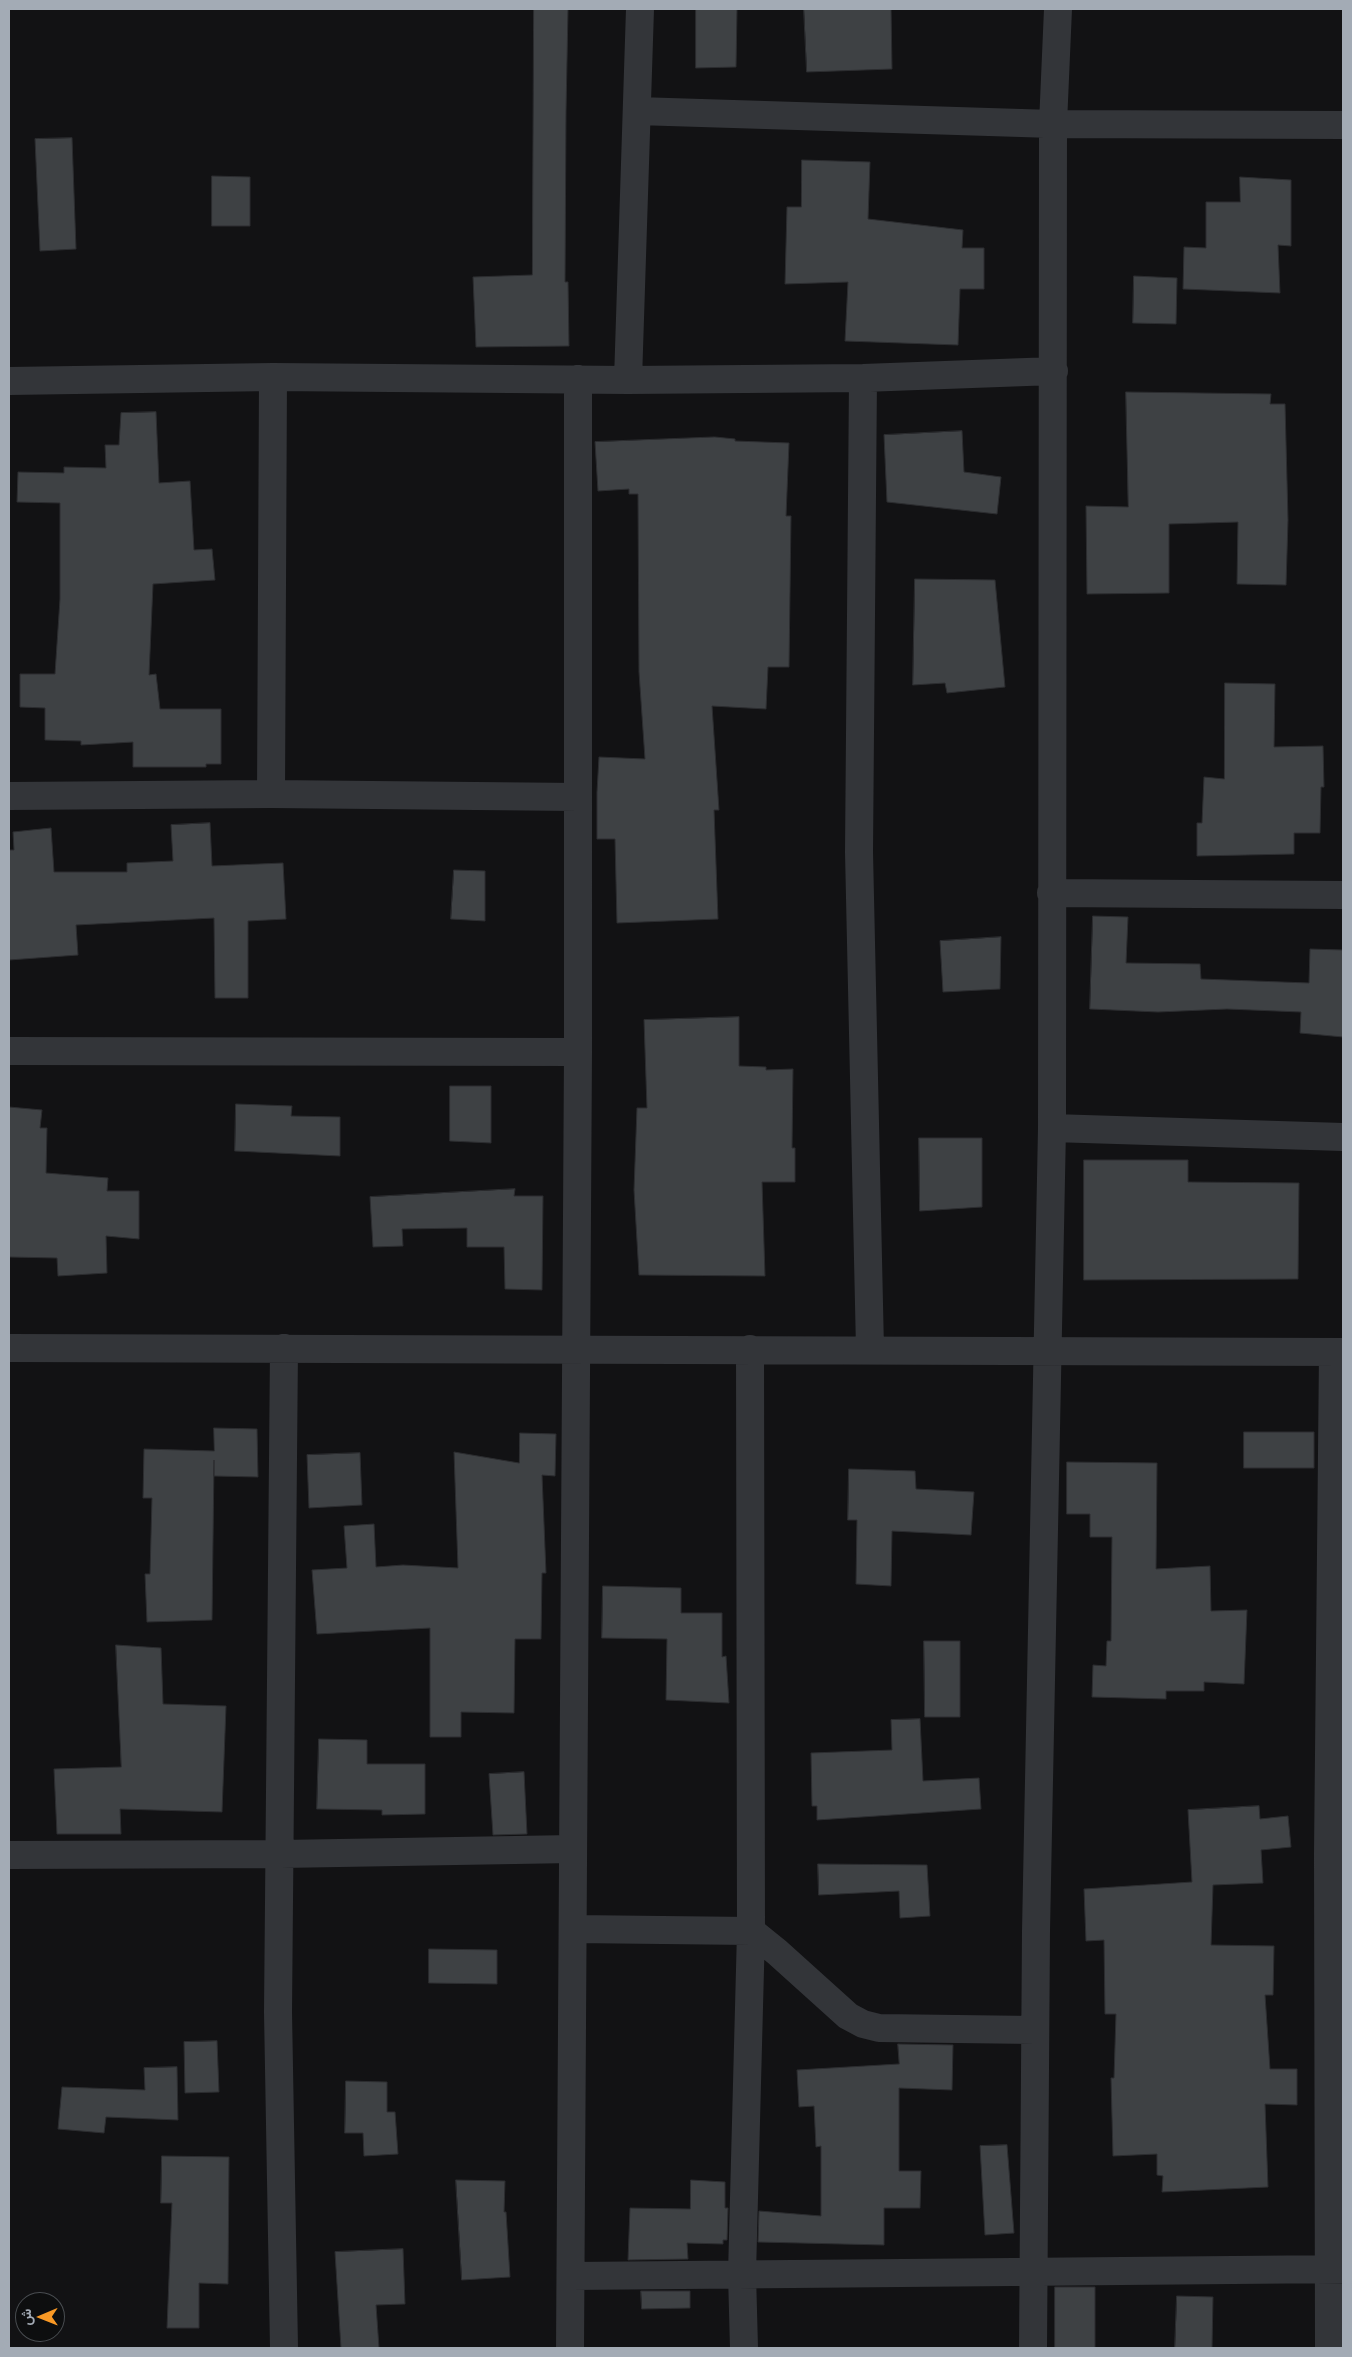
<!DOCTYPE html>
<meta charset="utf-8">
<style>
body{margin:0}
#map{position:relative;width:1352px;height:2357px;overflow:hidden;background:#121214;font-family:Lato,Vazirmatn,sans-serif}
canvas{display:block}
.frame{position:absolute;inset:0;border:10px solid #a3abb5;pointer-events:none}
.north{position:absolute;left:15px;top:2292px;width:50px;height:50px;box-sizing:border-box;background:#0d0e0f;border:1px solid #494d51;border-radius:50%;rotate:269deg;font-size:14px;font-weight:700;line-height:20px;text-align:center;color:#a3abb5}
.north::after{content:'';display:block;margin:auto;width:18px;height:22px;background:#f99925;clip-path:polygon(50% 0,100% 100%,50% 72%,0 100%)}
</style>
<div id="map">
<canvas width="1352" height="2357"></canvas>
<div class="frame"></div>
<div class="north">ش</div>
</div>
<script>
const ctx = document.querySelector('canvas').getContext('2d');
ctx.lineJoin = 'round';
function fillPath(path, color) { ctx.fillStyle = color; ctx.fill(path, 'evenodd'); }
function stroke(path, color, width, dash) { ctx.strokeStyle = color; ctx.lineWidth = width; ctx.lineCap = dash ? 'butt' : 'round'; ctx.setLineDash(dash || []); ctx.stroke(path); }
const building = new Path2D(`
 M 534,9 L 568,9 L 566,111 L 565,282 L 568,282 L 569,346 L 476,347 L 473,277 L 532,275 Z
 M 696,9 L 737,9 L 736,67 L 696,68 Z
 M 804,9 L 891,9 L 892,69 L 807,72 Z
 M 72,138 L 76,249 L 40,251 L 35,139 Z
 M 802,160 L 870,162 L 868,219 L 963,230 L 962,248 L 984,248 L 984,289 L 960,289 L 958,345 L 845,341 L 848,282 L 785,284 L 787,207 L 801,207 Z
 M 212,176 L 250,177 L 250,226 L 212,226 Z
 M 1240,177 L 1291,180 L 1291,246 L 1278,245 L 1280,293 L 1183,289 L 1184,247 L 1206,248 L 1206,202 L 1240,202 Z
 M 1134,276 L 1177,278 L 1176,324 L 1133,323 Z
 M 1126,392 L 1271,394 L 1270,404 L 1285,404 L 1288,520 L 1286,585 L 1237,584 L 1238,522 L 1169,524 L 1169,593 L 1087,594 L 1086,506 L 1128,507 Z
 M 156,412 L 159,483 L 190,481 L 194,550 L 212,549 L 215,580 L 153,584 L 149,675 L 156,674 L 160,709 L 221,709 L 221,764 L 206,764 L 206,767 L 133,767 L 133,742 L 81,745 L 81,741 L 45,740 L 45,708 L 20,707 L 20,674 L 55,674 L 60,599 L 60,503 L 17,502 L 18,472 L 64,473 L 64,467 L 106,468 L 105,445 L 119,445 L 121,413 Z
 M 962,431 L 964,472 L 1001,477 L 997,514 L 887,502 L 884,435 Z
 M 715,437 L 735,439 L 735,441 L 789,443 L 786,516 L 791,516 L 789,667 L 768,667 L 766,709 L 712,706 L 719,810 L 714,810 L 718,919 L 617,923 L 615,839 L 597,839 L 597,792 L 599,757 L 645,759 L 639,672 L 638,494 L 629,494 L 629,489 L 598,491 L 595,442 Z
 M 915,579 L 995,580 L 1005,687 L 947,693 L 945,683 L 913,685 Z
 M 1225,683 L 1275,684 L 1274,747 L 1323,746 L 1324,787 L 1321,787 L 1320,833 L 1294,833 L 1294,854 L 1197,856 L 1197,823 L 1202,823 L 1204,777 L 1224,779 Z
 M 210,823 L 212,866 L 283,863 L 286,919 L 248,921 L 248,998 L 215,998 L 214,918 L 76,925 L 78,955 L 9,960 L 9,850 L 14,850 L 13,832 L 51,828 L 54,872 L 127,872 L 127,863 L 173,861 L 171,825 Z
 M 454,870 L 485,871 L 485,921 L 451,919 Z
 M 1093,916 L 1128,917 L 1126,963 L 1200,964 L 1201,979 L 1309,983 L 1310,949 L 1343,950 L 1343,1037 L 1300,1033 L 1301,1012 L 1227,1009 L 1158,1012 L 1090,1009 Z
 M 1001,937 L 1000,989 L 943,992 L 940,941 Z
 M 739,1017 L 739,1066 L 766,1067 L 766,1070 L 793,1069 L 792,1148 L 795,1148 L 795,1182 L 762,1182 L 765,1276 L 639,1275 L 634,1190 L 637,1108 L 647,1108 L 644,1020 Z
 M 450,1086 L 491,1086 L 491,1143 L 450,1141 Z
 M 236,1104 L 292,1106 L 291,1116 L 340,1117 L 340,1156 L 235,1151 Z
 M 9,1107 L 42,1110 L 40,1128 L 47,1128 L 46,1173 L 108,1178 L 107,1191 L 139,1191 L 139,1239 L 106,1236 L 107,1273 L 58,1276 L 57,1258 L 9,1257 Z
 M 919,1138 L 982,1138 L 982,1207 L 920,1211 Z
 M 1084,1160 L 1188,1160 L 1188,1182 L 1299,1183 L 1298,1279 L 1084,1280 Z
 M 515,1189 L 514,1196 L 543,1196 L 542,1290 L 505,1289 L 504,1247 L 467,1247 L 467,1228 L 402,1229 L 403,1246 L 373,1247 L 370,1197 Z
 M 214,1428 L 257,1429 L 258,1477 L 214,1476 L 214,1460 L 212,1620 L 147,1622 L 145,1574 L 150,1574 L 152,1498 L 143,1498 L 144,1449 L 214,1451 Z
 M 1244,1432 L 1314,1432 L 1314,1468 L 1244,1468 Z
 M 520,1433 L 556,1434 L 555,1476 L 542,1475 L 546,1573 L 542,1573 L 541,1639 L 515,1639 L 514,1713 L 461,1712 L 461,1737 L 430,1737 L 430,1628 L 317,1634 L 312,1570 L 347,1568 L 344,1526 L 374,1524 L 376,1567 L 403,1565 L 458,1568 L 454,1452 L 519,1463 Z
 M 360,1453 L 362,1505 L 309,1508 L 307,1455 Z
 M 1067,1462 L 1157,1463 L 1156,1569 L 1210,1566 L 1211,1611 L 1247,1610 L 1244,1684 L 1204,1682 L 1204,1691 L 1166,1691 L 1166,1699 L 1092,1697 L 1093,1665 L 1106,1666 L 1107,1641 L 1111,1641 L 1112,1537 L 1090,1537 L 1090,1514 L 1067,1514 Z
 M 849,1469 L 915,1471 L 916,1489 L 974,1492 L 971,1535 L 892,1531 L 891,1586 L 856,1584 L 857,1520 L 848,1520 Z
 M 603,1586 L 681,1588 L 681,1613 L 722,1613 L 722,1657 L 726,1656 L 729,1703 L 666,1700 L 667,1639 L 602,1638 Z
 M 924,1641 L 960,1641 L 960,1717 L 925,1717 Z
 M 116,1645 L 161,1648 L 163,1704 L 226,1706 L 222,1812 L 120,1809 L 121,1834 L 57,1834 L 54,1769 L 121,1767 Z
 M 920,1719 L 923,1781 L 979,1778 L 981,1809 L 817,1820 L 817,1806 L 812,1806 L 811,1753 L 892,1750 L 891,1720 Z
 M 319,1739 L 367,1740 L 367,1764 L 425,1764 L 425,1814 L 382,1815 L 382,1810 L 317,1809 Z
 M 524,1772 L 527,1834 L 493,1835 L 489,1774 Z
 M 1259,1806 L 1260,1819 L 1288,1816 L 1291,1847 L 1261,1850 L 1263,1883 L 1213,1885 L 1211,1945 L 1274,1946 L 1273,1995 L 1265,1995 L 1270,2069 L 1297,2069 L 1297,2105 L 1265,2104 L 1268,2187 L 1162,2192 L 1163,2176 L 1157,2175 L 1157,2154 L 1113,2156 L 1111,2078 L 1114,2078 L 1116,2014 L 1105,2014 L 1104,1940 L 1086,1941 L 1084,1889 L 1192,1882 L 1188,1810 Z
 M 818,1864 L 927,1865 L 930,1916 L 900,1918 L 899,1891 L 819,1895 Z
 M 429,1949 L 497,1950 L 497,1984 L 429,1983 Z
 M 217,2041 L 219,2092 L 185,2093 L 184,2042 Z
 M 898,2044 L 953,2045 L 952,2090 L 899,2088 L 899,2171 L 921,2171 L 920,2208 L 884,2208 L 884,2245 L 758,2242 L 759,2211 L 821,2216 L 821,2146 L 816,2147 L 814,2106 L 799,2107 L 797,2070 L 899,2064 Z
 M 177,2067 L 178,2120 L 106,2117 L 104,2133 L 58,2129 L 62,2087 L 145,2090 L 144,2068 Z
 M 346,2081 L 387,2082 L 387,2112 L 395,2112 L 398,2154 L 364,2156 L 363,2133 L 345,2133 Z
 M 1007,2145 L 1014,2233 L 985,2235 L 980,2146 Z
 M 162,2156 L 229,2157 L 228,2284 L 199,2283 L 199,2328 L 167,2328 L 172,2203 L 161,2203 Z
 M 456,2180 L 505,2181 L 504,2212 L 506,2212 L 510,2277 L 462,2280 Z
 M 691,2180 L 725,2182 L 725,2208 L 728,2208 L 727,2240 L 723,2240 L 723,2244 L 687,2243 L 688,2259 L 628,2260 L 630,2208 L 690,2209 Z
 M 403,2249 L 405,2304 L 376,2305 L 379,2348 L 341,2348 L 335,2252 Z
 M 1055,2287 L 1095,2287 L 1095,2348 L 1055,2348 Z
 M 641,2291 L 690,2291 L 690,2308 L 642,2309 Z
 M 1177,2296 L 1213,2297 L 1212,2348 L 1175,2348 Z`);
fillPath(building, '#3e4144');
stroke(building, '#2c2d30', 1);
stroke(new Path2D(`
 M 637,111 L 1053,124 L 1343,125
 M 863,378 L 859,852 L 870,1349
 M 628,380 L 640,9
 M 9,381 L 273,377 L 628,380 L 863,378 L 1054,371
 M 271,794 L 273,377
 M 9,796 L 271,794 L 578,797
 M 1051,893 L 1343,895
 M 9,1051 L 578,1052
 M 1052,1128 L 1343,1137
 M 9,1348 C 454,1348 898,1352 1343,1352
 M 284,1348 L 278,2012 L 284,2348
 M 9,1855 L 281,1854 L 573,1849
 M 574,1929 L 751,1931 L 777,1952 L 848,2016 L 863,2024 L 879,2028 L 1035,2030
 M 572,2276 L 1343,2269
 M 570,2348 L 578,1052 L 578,379
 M 744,2348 L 742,2274 L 751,1931 L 750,1349
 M 1033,2348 L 1036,1931 L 1052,1128 L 1053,124 L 1058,9
 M 1329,2348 L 1328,1853 L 1333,1352`), '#333539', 28);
</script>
